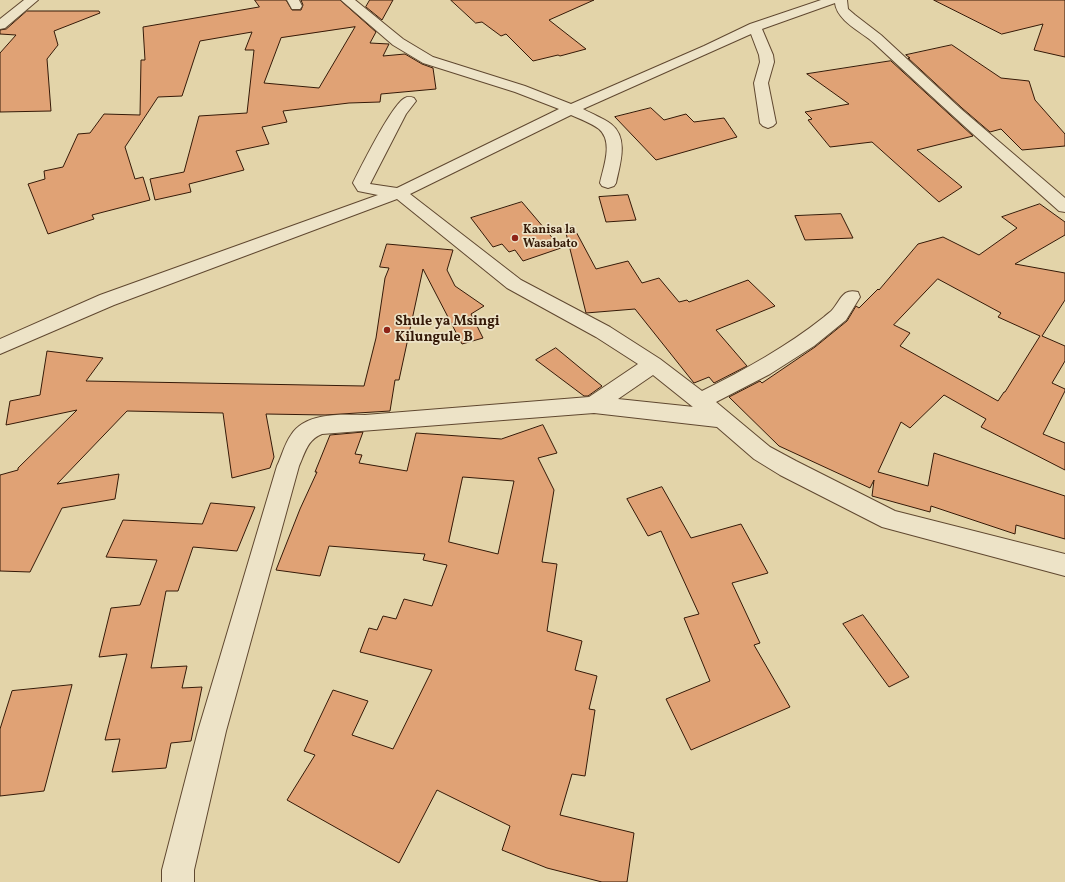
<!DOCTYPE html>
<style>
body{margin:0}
canvas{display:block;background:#e3d4a9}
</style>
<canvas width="1065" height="882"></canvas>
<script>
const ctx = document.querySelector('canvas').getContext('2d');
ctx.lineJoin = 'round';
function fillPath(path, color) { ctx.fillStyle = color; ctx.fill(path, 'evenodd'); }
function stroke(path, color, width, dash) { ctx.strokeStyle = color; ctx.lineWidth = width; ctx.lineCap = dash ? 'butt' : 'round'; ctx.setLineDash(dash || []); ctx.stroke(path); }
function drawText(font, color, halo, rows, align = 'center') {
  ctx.font = font + ' Vollkorn,serif'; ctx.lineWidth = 3.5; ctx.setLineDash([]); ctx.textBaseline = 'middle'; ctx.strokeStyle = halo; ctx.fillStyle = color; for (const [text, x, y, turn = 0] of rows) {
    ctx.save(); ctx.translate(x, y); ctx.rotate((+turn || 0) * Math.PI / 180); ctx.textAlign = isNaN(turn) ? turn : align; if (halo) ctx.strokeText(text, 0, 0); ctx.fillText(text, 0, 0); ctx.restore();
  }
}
const building = new Path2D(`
 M 255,0 L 286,0 L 292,10 L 301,10 L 303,5 L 301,0 L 340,0 L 376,32 L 370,43 L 389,44 L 383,56 L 405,54 L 422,64 L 433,68 L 436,89 L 381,94 L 380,102 L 349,103 L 283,111 L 287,122 L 262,127 L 269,144 L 236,151 L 244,170 L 189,184 L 191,192 L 155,200 L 150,179 L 184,172 L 199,116 L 247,113 L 254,50 L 245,50 L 252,32 L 200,41 L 182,96 L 158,97 L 125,147 L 135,179 L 143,177 L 150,200 L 92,215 L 94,219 L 48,234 L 28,184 L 45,179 L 44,171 L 63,167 L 78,134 L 90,133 L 104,114 L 140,115 L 141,60 L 145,60 L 143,27 L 259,7 ZM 355,27 L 319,88 L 264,83 L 281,38 Z
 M 370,0 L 393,0 L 382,20 L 366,7 Z
 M 451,0 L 594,0 L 549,20 L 586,49 L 560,56 L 558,55 L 533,61 L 506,34 L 501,36 L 482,22 L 476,23 Z
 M 934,0 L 1065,0 L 1065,57 L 1034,50 L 1043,24 L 1002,34 Z
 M 27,11 L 99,11 L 100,13 L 54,31 L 58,45 L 47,59 L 51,111 L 0,112 L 0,53 L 16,35 L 0,34 L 0,30 L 6,29 Z
 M 952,45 L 1001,78 L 1029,81 L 1035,100 L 1065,134 L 1065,146 L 1022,150 L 1001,129 L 990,132 L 962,108 L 908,58 L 910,58 L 906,55 Z
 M 891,61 L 973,136 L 917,150 L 962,187 L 939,202 L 872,142 L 830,147 L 808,120 L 812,119 L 805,112 L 849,104 L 807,74 Z
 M 651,108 L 664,120 L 686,114 L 694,122 L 724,118 L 737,137 L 656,160 L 615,117 Z
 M 628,195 L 636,220 L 606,222 L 599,197 Z
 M 522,202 L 561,248 L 523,261 L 515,250 L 509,252 L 502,244 L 493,247 L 471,218 Z
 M 1040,204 L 1065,222 L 1065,235 L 1015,264 L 1065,273 L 1065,300 L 1042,336 L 1065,346 L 1065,361 L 1052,383 L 1065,389 L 1065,391 L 1043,434 L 1065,443 L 1065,470 L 981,427 L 986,419 L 944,395 L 910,428 L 901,422 L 878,472 L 928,486 L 934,453 L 1065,496 L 1065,539 L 1016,525 L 1015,534 L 931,506 L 930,512 L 872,496 L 874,480 L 870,488 L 779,446 L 729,397 L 760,381 L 762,383 L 815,347 L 847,321 L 856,306 L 859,308 L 878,289 L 879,290 L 918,244 L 943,237 L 979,255 L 1017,228 L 1002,217 ZM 938,279 L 1001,313 L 998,317 L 1040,336 L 1005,392 L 1004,392 L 998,401 L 900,346 L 910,333 L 894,325 Z
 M 841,214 L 853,238 L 805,240 L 795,216 Z
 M 573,226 L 596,269 L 628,261 L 642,283 L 659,278 L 679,302 L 687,300 L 689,302 L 748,280 L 775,306 L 716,330 L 747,366 L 714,383 L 709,377 L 694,383 L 635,309 L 586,313 L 565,229 Z
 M 387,244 L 453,250 L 447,270 L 455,286 L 484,306 L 471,314 L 483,338 L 462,344 L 423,269 L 399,380 L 395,380 L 390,411 L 325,415 L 266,414 L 274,457 L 270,468 L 232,478 L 223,413 L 127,411 L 57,484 L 119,474 L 115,499 L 62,508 L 30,572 L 0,571 L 0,475 L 18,470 L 18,468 L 77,410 L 6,425 L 10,401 L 40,395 L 47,351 L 103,358 L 86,381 L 364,386 L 376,338 L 385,278 L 389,268 L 380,267 Z
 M 556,348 L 602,386 L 588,396 L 584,396 L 536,360 Z
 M 543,425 L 557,453 L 538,458 L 554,490 L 542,562 L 557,564 L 547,631 L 582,641 L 575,670 L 597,676 L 589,709 L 595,710 L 585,776 L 572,774 L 560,815 L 634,833 L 627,882 L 602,882 L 547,868 L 502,850 L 510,826 L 437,790 L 399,863 L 287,800 L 315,755 L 304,751 L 333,690 L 368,701 L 352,735 L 393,749 L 432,670 L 360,652 L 369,628 L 377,630 L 383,616 L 396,619 L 404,599 L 432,606 L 447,565 L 423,560 L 425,554 L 329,546 L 320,576 L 276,570 L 300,509 L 317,472 L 315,472 L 330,435 L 363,432 L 355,454 L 362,455 L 359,463 L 407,471 L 416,433 L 501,439 ZM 463,477 L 514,481 L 498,554 L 449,542 Z
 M 662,487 L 691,538 L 741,524 L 768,573 L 732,583 L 760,643 L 754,645 L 790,707 L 691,750 L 666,699 L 710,681 L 684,618 L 699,614 L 661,531 L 648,536 L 627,499 Z
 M 211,503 L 255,507 L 237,551 L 193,547 L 178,591 L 166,591 L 151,668 L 187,666 L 182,688 L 202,687 L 191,741 L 171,743 L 166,768 L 112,772 L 120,739 L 105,740 L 127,654 L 99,657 L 111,608 L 140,605 L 157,560 L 106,557 L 123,520 L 202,524 Z
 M 863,615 L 909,677 L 889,687 L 843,624 Z
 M 72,685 L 44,791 L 0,796 L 0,729 L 12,691 Z`);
fillPath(building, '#e0a275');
stroke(building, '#351a08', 1);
const minor = new Path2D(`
 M 24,0 L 38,0 L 5,28 L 0,29 L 0,19 Z
 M 287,0 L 299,0 L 302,6 L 300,9 L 292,9 Z
 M 341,0 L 355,0 L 403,39 L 433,57 L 525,86 L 571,104 L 704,46 L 750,24 L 821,0 L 847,0 L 848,9 L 855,15 L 881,35 L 961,109 L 1065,198 L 1065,212 L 1059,211 C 997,156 935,100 874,43 C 862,32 837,21 835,3 L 762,29 L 773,55 L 774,62 L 768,83 L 776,123 L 773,126 L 768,128 L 763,126 L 760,123 L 754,83 L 760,62 L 759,55 L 751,34 L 583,109 C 592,114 603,118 611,124 C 629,138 620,164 616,183 L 614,186 L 608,188 L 602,186 L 600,183 C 603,168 614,142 599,129 C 591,123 580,119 571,115 L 410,194 L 521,280 L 610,327 L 660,359 L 702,391 C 746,369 786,347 824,317 C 827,314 831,312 833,309 C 841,299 843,288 858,292 L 860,297 L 846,320 L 814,346 L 770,374 L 716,402 L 770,447 L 796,461 L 895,511 L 1065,554 L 1065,576 L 882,527 L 780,475 L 754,459 L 717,427 L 594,413 L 322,434 C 307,440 305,453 299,466 L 226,731 L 194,870 L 194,882 L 162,882 L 162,870 L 198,731 L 277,466 C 282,456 284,445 291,435 C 306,412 341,415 365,415 L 589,397 L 638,364 L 596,337 L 507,288 L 397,199 L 114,305 L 0,354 L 0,339 L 100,295 L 378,195 L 358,191 L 353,183 C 361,167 392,104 405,98 C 408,96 411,97 414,98 L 416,101 L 406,114 L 370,184 L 397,188 L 559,109 L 515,92 L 423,63 L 393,45 ZM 653,375 L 693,407 L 694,407 L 618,399 Z`);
stroke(minor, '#604830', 2);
fillPath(minor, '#ede3c7');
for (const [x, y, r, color] of [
 [515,238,4,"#8f2418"],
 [387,330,4,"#8f2418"]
]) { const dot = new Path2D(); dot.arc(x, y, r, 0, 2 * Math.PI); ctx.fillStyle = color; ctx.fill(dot); stroke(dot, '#ede3c7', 1.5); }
drawText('bold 12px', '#351a08', '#ede3c7', [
 ["Kanisa la",523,231],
 ["Wasabato",523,245]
], 'left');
drawText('bold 14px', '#351a08', '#ede3c7', [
 ["Shule ya Msingi",395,322],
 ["Kilungule B",395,338]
], 'left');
</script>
